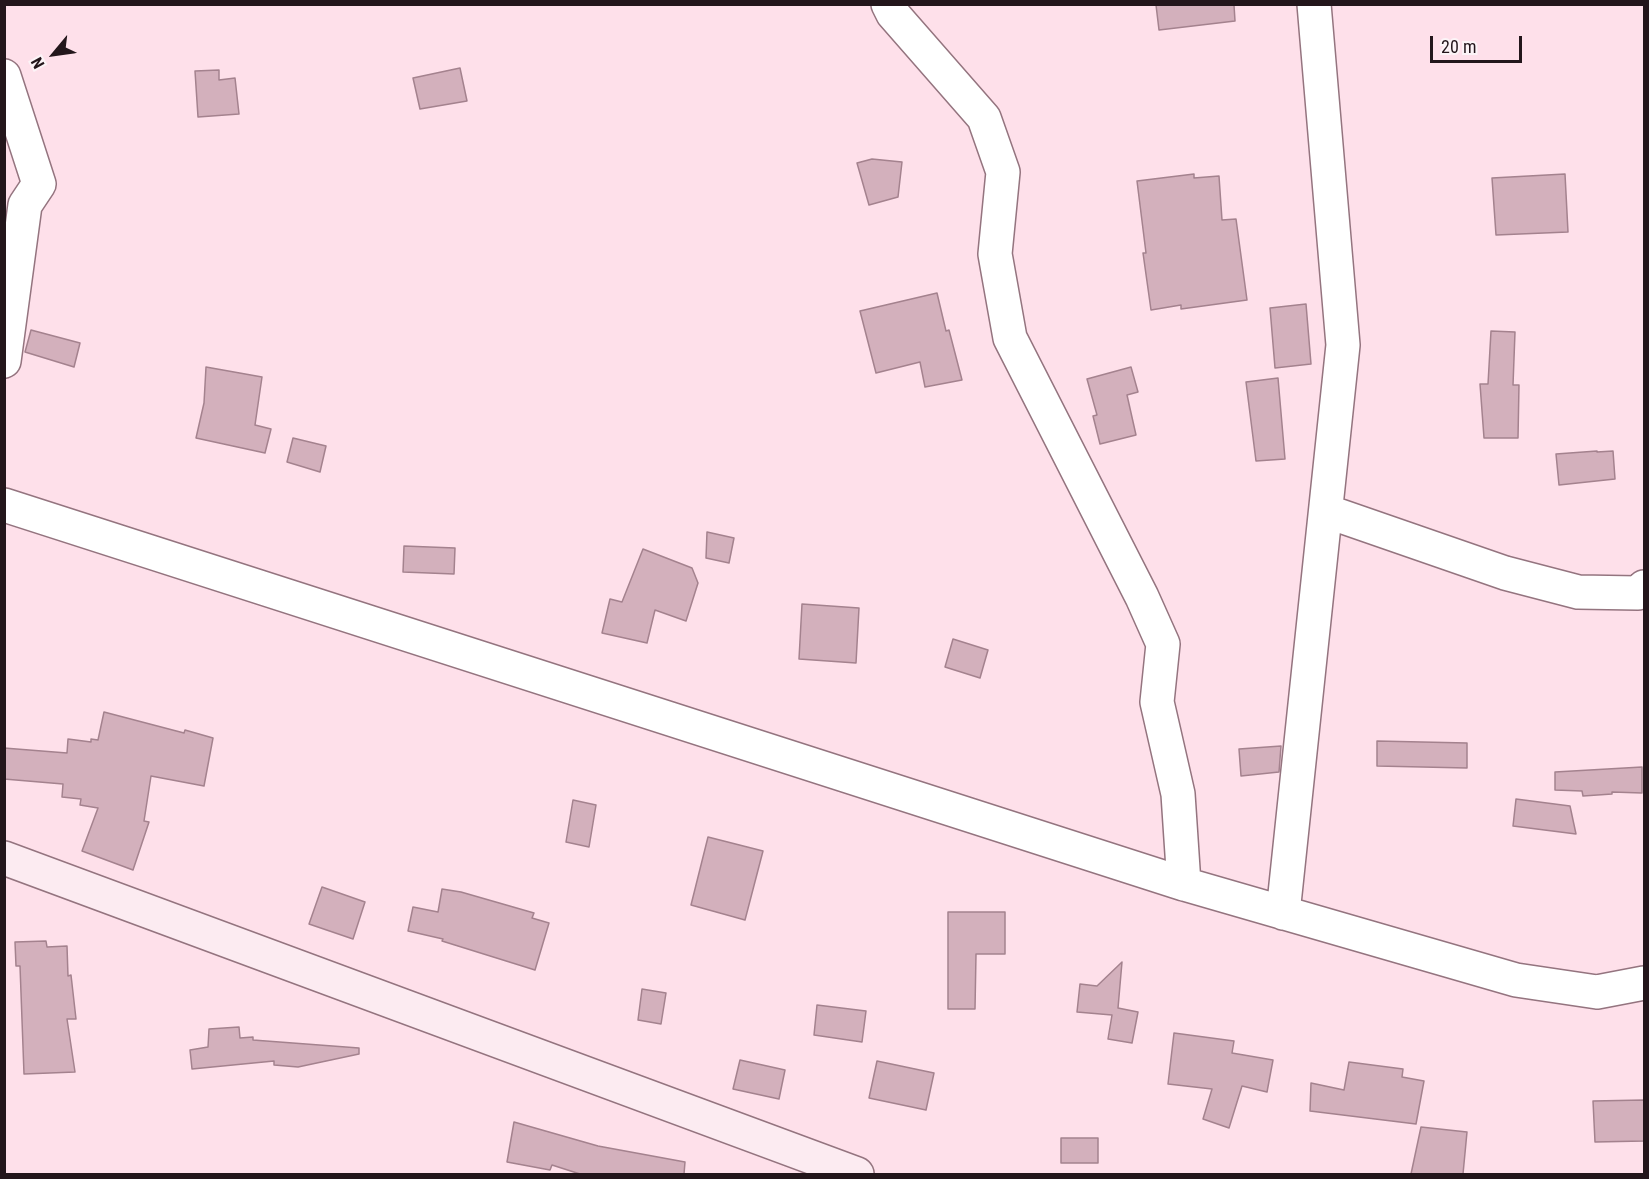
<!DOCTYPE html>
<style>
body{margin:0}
#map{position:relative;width:1649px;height:1179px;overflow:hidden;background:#fee0ea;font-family:"Roboto Condensed",sans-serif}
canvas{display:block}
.frame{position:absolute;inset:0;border:6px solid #23161b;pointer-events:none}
.north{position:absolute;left:24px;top:24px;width:60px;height:60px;-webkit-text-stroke:4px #fcf4f7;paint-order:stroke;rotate:241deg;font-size:16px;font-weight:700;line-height:24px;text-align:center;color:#23161b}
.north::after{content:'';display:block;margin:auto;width:21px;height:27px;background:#23161b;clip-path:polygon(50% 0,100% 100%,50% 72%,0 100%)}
.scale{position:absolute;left:1430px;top:36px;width:92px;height:27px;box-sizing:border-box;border:3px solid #23161b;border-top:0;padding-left:8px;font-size:18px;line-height:21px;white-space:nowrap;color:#23161b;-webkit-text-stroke:4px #fcf4f7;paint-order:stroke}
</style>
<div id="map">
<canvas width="1649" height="1179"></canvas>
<div class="frame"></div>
<div class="north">N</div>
<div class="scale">20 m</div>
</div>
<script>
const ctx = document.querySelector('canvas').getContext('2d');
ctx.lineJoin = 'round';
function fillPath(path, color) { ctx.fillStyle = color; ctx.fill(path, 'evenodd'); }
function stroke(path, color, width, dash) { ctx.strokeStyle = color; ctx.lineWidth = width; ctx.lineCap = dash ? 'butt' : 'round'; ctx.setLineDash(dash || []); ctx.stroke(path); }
const building = new Path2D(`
 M 1156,5 L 1234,5 L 1235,21 L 1159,30 Z
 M 460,68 L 467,101 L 420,109 L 413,78 Z
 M 219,70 L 219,80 L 235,78 L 239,114 L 198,117 L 195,71 Z
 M 872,159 L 902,162 L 898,197 L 869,205 L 857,163 Z
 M 1194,174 L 1194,178 L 1219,176 L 1222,220 L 1236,219 L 1247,300 L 1181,309 L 1181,305 L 1151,310 L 1143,253 L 1146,253 L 1137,181 Z
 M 1565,174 L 1568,232 L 1496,235 L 1492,178 Z
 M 937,293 L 946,331 L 949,330 L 962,380 L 925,387 L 920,362 L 876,373 L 860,311 Z
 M 1306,304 L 1311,364 L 1275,368 L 1270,308 Z
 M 31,330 L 80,343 L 74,367 L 25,352 Z
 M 1491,331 L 1515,332 L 1513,385 L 1519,385 L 1518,438 L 1484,438 L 1480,384 L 1488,384 Z
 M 206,367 L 262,377 L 255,425 L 271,429 L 265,453 L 196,438 L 204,403 Z
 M 1131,367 L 1138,392 L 1127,395 L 1136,435 L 1100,444 L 1093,416 L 1097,415 L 1087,379 Z
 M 1278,378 L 1285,459 L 1256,461 L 1246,382 Z
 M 293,438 L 326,446 L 320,472 L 287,462 Z
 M 1597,451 L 1597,452 L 1613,451 L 1615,479 L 1559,485 L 1556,454 Z
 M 707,532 L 734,538 L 729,563 L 706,558 Z
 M 404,546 L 455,548 L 454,574 L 403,572 Z
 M 643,549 L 692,568 L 698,583 L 686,621 L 655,610 L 647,643 L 602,633 L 610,599 L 622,602 Z
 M 802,604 L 859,608 L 856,663 L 799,659 Z
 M 953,639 L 988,650 L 980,678 L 945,667 Z
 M 104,712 L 184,733 L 185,730 L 213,738 L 204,786 L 151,776 L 144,821 L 149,822 L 133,870 L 82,851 L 98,808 L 80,805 L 81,799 L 62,797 L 63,784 L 4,779 L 4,748 L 67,753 L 68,739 L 91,742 L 91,739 L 98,740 Z
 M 1377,741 L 1467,743 L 1467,768 L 1377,766 Z
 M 1281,746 L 1279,772 L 1241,776 L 1239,749 Z
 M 1642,767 L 1642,793 L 1612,792 L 1612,794 L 1583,796 L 1582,791 L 1555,790 L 1555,772 Z
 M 1516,799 L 1570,806 L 1576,834 L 1513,826 Z
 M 573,800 L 596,805 L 589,847 L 566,842 Z
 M 708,837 L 763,851 L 745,920 L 691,905 Z
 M 322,887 L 365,902 L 353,939 L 309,924 Z
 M 442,889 L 461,892 L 534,913 L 532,918 L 549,923 L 535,970 L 442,941 L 443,939 L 408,931 L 413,907 L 438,912 Z
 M 948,912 L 1005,912 L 1005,954 L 976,954 L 975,1009 L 948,1009 Z
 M 46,941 L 47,947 L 67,946 L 68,976 L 71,975 L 76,1019 L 67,1019 L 75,1072 L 24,1074 L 20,966 L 16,966 L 15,942 Z
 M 1122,962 L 1118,1008 L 1138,1012 L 1132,1043 L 1108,1039 L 1112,1015 L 1077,1012 L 1080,984 L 1097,986 Z
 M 642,989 L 666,993 L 661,1024 L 638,1020 Z
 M 817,1005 L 866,1011 L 862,1042 L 814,1035 Z
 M 239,1027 L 240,1038 L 253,1037 L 253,1040 L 359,1048 L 359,1054 L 298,1067 L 274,1065 L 274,1061 L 192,1069 L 190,1050 L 208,1047 L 209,1029 Z
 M 1174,1033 L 1234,1041 L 1232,1053 L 1273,1060 L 1267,1092 L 1242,1086 L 1229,1128 L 1203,1119 L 1212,1089 L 1168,1084 Z
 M 740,1060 L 785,1070 L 779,1099 L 733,1089 Z
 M 877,1061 L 934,1073 L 926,1110 L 869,1098 Z
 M 1349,1062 L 1403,1069 L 1402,1077 L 1424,1081 L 1416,1124 L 1310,1111 L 1311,1083 L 1344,1090 Z
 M 1644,1100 L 1644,1141 L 1595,1142 L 1593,1101 Z
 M 514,1122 L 598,1146 L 685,1162 L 684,1174 L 580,1174 L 552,1165 L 550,1170 L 507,1162 Z
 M 1421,1127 L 1467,1132 L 1463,1174 L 1411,1174 Z
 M 1061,1138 L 1098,1138 L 1098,1163 L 1061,1163 Z`);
fillPath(building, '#d3b0bc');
stroke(building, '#a4828e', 1.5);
const street = new Path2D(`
 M 888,4 L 893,14 L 984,118 L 1003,172 L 995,254 L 1010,338 L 1142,597 L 1163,644 L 1157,702 L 1178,794 L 1184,884
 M 4,76 L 39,184 L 25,205 L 4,361
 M 4,505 L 1184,884 L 1516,980 L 1597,992 L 1644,983
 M 1326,511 L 1505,573 L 1578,592 L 1638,593 L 1644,587
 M 1283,913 L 1343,345 L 1314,4`);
const secondary = new Path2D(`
 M 4,858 L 857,1174`);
stroke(street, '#94747f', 36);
stroke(secondary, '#94747f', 36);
stroke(street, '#fff', 33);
stroke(secondary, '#fcebf1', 33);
</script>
